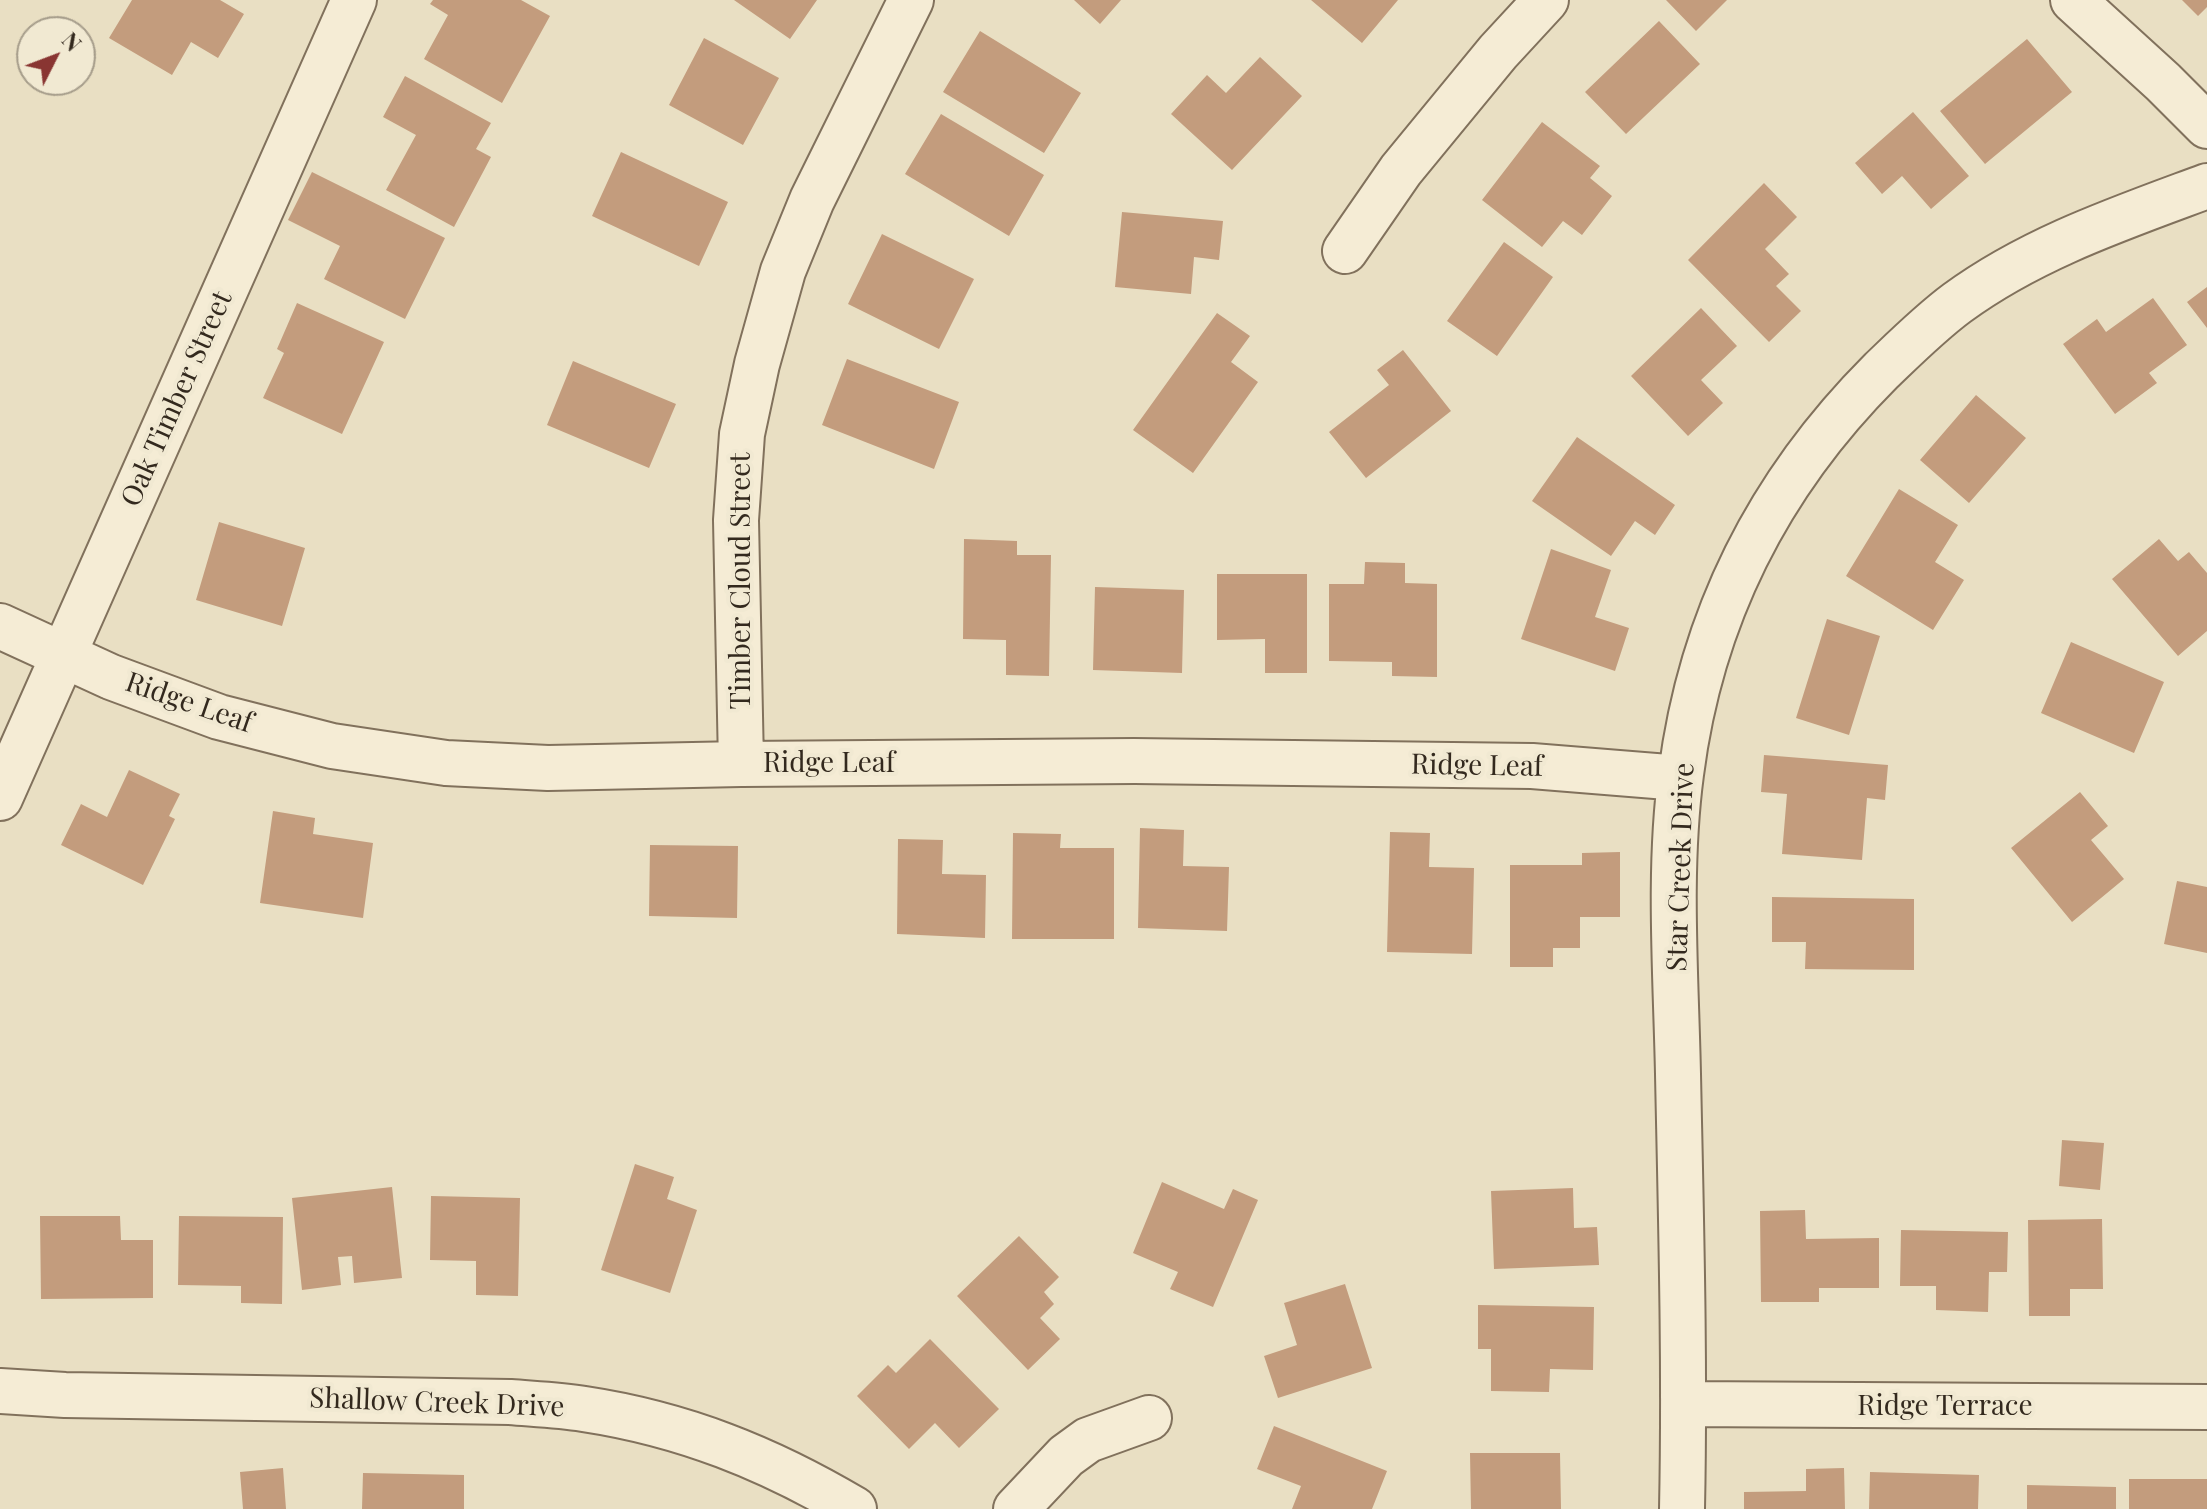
<!DOCTYPE html>
<style>
body{margin:0}
#map{position:relative;width:2207px;height:1509px;overflow:hidden;background:#e9dfc3;font-family:"Playfair Display",serif}
canvas{display:block}
.north{position:absolute;left:16px;top:16px;width:80px;height:80px;box-sizing:border-box;background:#f1e9d2;border:2px solid #a59c8a;border-radius:50%;rotate:48deg;font-size:22px;font-weight:700;line-height:32px;text-align:center;color:#33291e}
.north::after{content:'';display:block;margin:auto;width:28px;height:36px;background:#893532;clip-path:polygon(50% 0,100% 100%,50% 72%,0 100%)}
</style>
<div id="map">
<canvas width="2207" height="1509"></canvas>
<div class="north">N</div>
</div>
<script>
const ctx = document.querySelector('canvas').getContext('2d');
ctx.lineJoin = 'round';
function fillPath(path, color) { ctx.fillStyle = color; ctx.fill(path, 'evenodd'); }
function stroke(path, color, width, dash) { ctx.strokeStyle = color; ctx.lineWidth = width; ctx.lineCap = dash ? 'butt' : 'round'; ctx.setLineDash(dash || []); ctx.stroke(path); }
function drawText(font, color, halo, rows, align = 'center') {
  ctx.font = font + ' "Playfair Display",serif'; ctx.lineWidth = 8; ctx.setLineDash([]); ctx.textBaseline = 'middle'; ctx.strokeStyle = halo; ctx.fillStyle = color; for (const [text, x, y, turn = 0] of rows) {
    ctx.save(); ctx.translate(x, y); ctx.rotate((+turn || 0) * Math.PI / 180); ctx.textAlign = isNaN(turn) ? turn : align; if (halo) ctx.strokeText(text, 0, 0); ctx.fillText(text, 0, 0); ctx.restore();
  }
}
fillPath(new Path2D(`
 M 132,0 L 220,0 L 244,14 L 218,58 L 191,42 L 172,75 L 109,38 Z
 M 433,0 L 521,0 L 550,16 L 502,103 L 424,59 L 448,15 L 430,4 Z
 M 734,0 L 817,0 L 790,39 Z
 M 1074,0 L 1121,0 L 1100,24 Z
 M 1311,0 L 1398,0 L 1362,43 Z
 M 1666,0 L 1727,0 L 1696,31 Z
 M 2182,0 L 2207,0 L 2207,7 L 2198,16 Z
 M 1659,21 L 1700,64 L 1626,134 L 1585,92 Z
 M 980,31 L 1081,93 L 1044,153 L 943,92 Z
 M 704,38 L 779,78 L 743,145 L 669,105 Z
 M 2027,39 L 2072,92 L 1985,164 L 1940,111 Z
 M 1260,57 L 1302,96 L 1232,170 L 1171,114 L 1207,75 L 1226,93 Z
 M 405,76 L 491,123 L 476,149 L 491,157 L 454,227 L 386,190 L 416,135 L 383,117 Z
 M 1913,112 L 1969,176 L 1931,209 L 1902,176 L 1882,194 L 1855,163 Z
 M 941,114 L 1044,175 L 1009,236 L 905,174 Z
 M 1542,122 L 1600,166 L 1590,178 L 1612,196 L 1582,235 L 1563,221 L 1542,247 L 1482,200 Z
 M 621,152 L 728,202 L 699,266 L 592,216 Z
 M 312,172 L 445,238 L 405,319 L 324,279 L 340,246 L 288,220 Z
 M 1764,183 L 1797,217 L 1765,249 L 1789,274 L 1776,286 L 1801,311 L 1769,342 L 1688,260 Z
 M 1122,212 L 1223,221 L 1219,260 L 1194,257 L 1191,294 L 1115,287 Z
 M 882,234 L 974,279 L 939,349 L 848,304 Z
 M 1504,242 L 1553,277 L 1497,356 L 1447,321 Z
 M 2207,287 L 2207,328 L 2187,302 Z
 M 2153,298 L 2187,345 L 2149,373 L 2157,383 L 2115,414 L 2063,344 L 2097,319 L 2106,332 Z
 M 297,303 L 384,342 L 342,434 L 263,398 L 284,353 L 277,349 Z
 M 1701,308 L 1737,346 L 1701,380 L 1723,403 L 1688,436 L 1631,376 Z
 M 1217,313 L 1250,336 L 1231,362 L 1258,382 L 1193,473 L 1133,430 Z
 M 1403,350 L 1451,411 L 1366,478 L 1329,432 L 1389,385 L 1377,370 Z
 M 847,359 L 959,402 L 934,469 L 822,425 Z
 M 573,361 L 676,404 L 649,468 L 547,425 Z
 M 1976,395 L 2026,438 L 1969,503 L 1920,460 Z
 M 1577,437 L 1675,505 L 1655,535 L 1635,521 L 1611,556 L 1532,501 Z
 M 1899,489 L 1958,525 L 1935,562 L 1964,580 L 1933,630 L 1846,576 Z
 M 219,522 L 305,548 L 282,626 L 196,600 Z
 M 964,539 L 1017,541 L 1017,555 L 1051,555 L 1049,676 L 1006,675 L 1006,640 L 963,639 Z
 M 2159,539 L 2178,561 L 2189,552 L 2207,573 L 2207,631 L 2178,656 L 2112,579 Z
 M 1551,549 L 1611,570 L 1595,617 L 1629,628 L 1615,671 L 1521,639 Z
 M 1365,562 L 1405,563 L 1405,583 L 1437,584 L 1437,677 L 1392,676 L 1392,662 L 1329,661 L 1329,584 L 1364,584 Z
 M 1217,574 L 1307,574 L 1307,673 L 1265,673 L 1265,639 L 1217,640 Z
 M 1095,587 L 1184,590 L 1182,673 L 1093,670 Z
 M 1827,619 L 1880,636 L 1849,735 L 1796,718 Z
 M 2071,642 L 2164,682 L 2134,753 L 2041,713 Z
 M 1764,755 L 1888,765 L 1885,800 L 1867,798 L 1862,860 L 1782,854 L 1787,794 L 1761,792 Z
 M 129,770 L 180,794 L 169,816 L 175,819 L 143,885 L 61,845 L 81,804 L 107,817 Z
 M 2080,792 L 2108,826 L 2091,840 L 2124,879 L 2072,922 L 2011,848 Z
 M 273,811 L 315,818 L 313,834 L 373,843 L 363,918 L 260,903 Z
 M 1140,828 L 1184,830 L 1183,866 L 1229,867 L 1227,931 L 1138,928 Z
 M 1390,832 L 1430,833 L 1429,867 L 1474,868 L 1472,954 L 1387,952 Z
 M 1013,833 L 1061,834 L 1060,848 L 1114,848 L 1114,939 L 1012,939 Z
 M 898,839 L 943,840 L 942,874 L 986,875 L 985,938 L 897,934 Z
 M 650,845 L 738,846 L 737,918 L 649,916 Z
 M 1620,852 L 1620,917 L 1580,917 L 1580,948 L 1553,948 L 1553,967 L 1510,967 L 1510,865 L 1582,865 L 1582,853 Z
 M 2177,881 L 2207,887 L 2207,953 L 2164,944 Z
 M 1772,897 L 1914,899 L 1914,970 L 1805,969 L 1806,942 L 1772,942 Z
 M 2062,1140 L 2104,1143 L 2100,1190 L 2059,1186 Z
 M 635,1164 L 674,1177 L 667,1199 L 697,1210 L 670,1293 L 601,1270 Z
 M 1162,1182 L 1224,1209 L 1233,1189 L 1258,1200 L 1213,1307 L 1170,1289 L 1178,1272 L 1133,1253 Z
 M 392,1187 L 402,1278 L 354,1283 L 352,1256 L 338,1257 L 341,1285 L 302,1290 L 292,1198 Z
 M 1573,1188 L 1574,1228 L 1597,1227 L 1599,1265 L 1494,1269 L 1491,1191 Z
 M 431,1196 L 520,1198 L 518,1296 L 476,1295 L 476,1261 L 430,1260 Z
 M 1805,1210 L 1806,1239 L 1879,1238 L 1879,1288 L 1819,1288 L 1819,1302 L 1761,1302 L 1760,1211 Z
 M 40,1216 L 120,1216 L 121,1240 L 153,1240 L 153,1298 L 41,1299 Z
 M 179,1216 L 283,1217 L 282,1304 L 241,1303 L 241,1286 L 178,1285 Z
 M 2102,1219 L 2103,1289 L 2070,1289 L 2070,1316 L 2029,1316 L 2028,1220 Z
 M 1901,1230 L 2008,1232 L 2007,1272 L 1989,1272 L 1988,1312 L 1936,1310 L 1936,1286 L 1900,1286 Z
 M 1019,1236 L 1059,1277 L 1044,1292 L 1054,1304 L 1040,1318 L 1060,1339 L 1028,1370 L 957,1296 Z
 M 1345,1284 L 1372,1368 L 1278,1398 L 1264,1356 L 1297,1345 L 1284,1303 Z
 M 1478,1305 L 1594,1307 L 1593,1370 L 1550,1369 L 1549,1392 L 1491,1391 L 1491,1349 L 1478,1349 Z
 M 930,1339 L 999,1409 L 959,1448 L 935,1423 L 909,1449 L 857,1396 L 888,1365 L 896,1373 Z
 M 1274,1426 L 1387,1471 L 1372,1509 L 1292,1509 L 1301,1486 L 1257,1469 Z
 M 1470,1453 L 1560,1453 L 1561,1509 L 1471,1509 Z
 M 283,1468 L 286,1509 L 243,1509 L 240,1472 Z
 M 1844,1468 L 1845,1509 L 1744,1509 L 1744,1492 L 1806,1491 L 1806,1469 Z
 M 1870,1472 L 1979,1475 L 1978,1509 L 1869,1509 Z
 M 363,1473 L 464,1475 L 464,1509 L 362,1509 Z
 M 2129,1479 L 2207,1479 L 2207,1509 L 2129,1509 Z
 M 2027,1485 L 2116,1487 L 2116,1509 L 2027,1509 Z`), '#c39c7d');
const minor = new Path2D(`
 M 2073,0 L 2163,82 L 2207,126
 M 1345,251 L 1401,170 L 1498,52 L 1546,0
 M 0,626 L 111,677 L 219,717 L 332,746 L 446,763 L 548,768 L 741,764 L 1134,761 L 1532,766 L 1680,778
 M 741,764 L 736,520 L 742,434 L 757,364 L 783,271 L 812,200 L 911,0
 M 0,798 L 354,0
 M 0,1391 L 65,1395 L 510,1402 C 534,1404 560,1405 584,1409 C 683,1424 768,1458 854,1509
 M 1684,1404 L 2207,1407
 M 1016,1509 L 1066,1456 L 1088,1440 L 1149,1418
 M 1682,1509 C 1685,1364 1681,1219 1678,1074 C 1676,976 1668,871 1681,774 C 1701,617 1769,483 1881,371 C 1905,348 1930,323 1957,303 C 2032,248 2121,218 2207,186`);
stroke(minor, '#81715c', 48);
stroke(minor, '#f5ecd5', 44);
drawText('28px', '#33291e', '#f1e9d2', [
 ["Oak Timber Street",177,399,-66],
 ["Timber Cloud Street",741,581,-90],
 ["Ridge Leaf",189,703,19],
 ["Ridge Leaf",829,763],
 ["Ridge Leaf",1477,766,1],
 ["Star Creek Drive",1681,867,-88],
 ["Shallow Creek Drive",437,1403,2],
 ["Ridge Terrace",1945,1406]
]);
</script>
